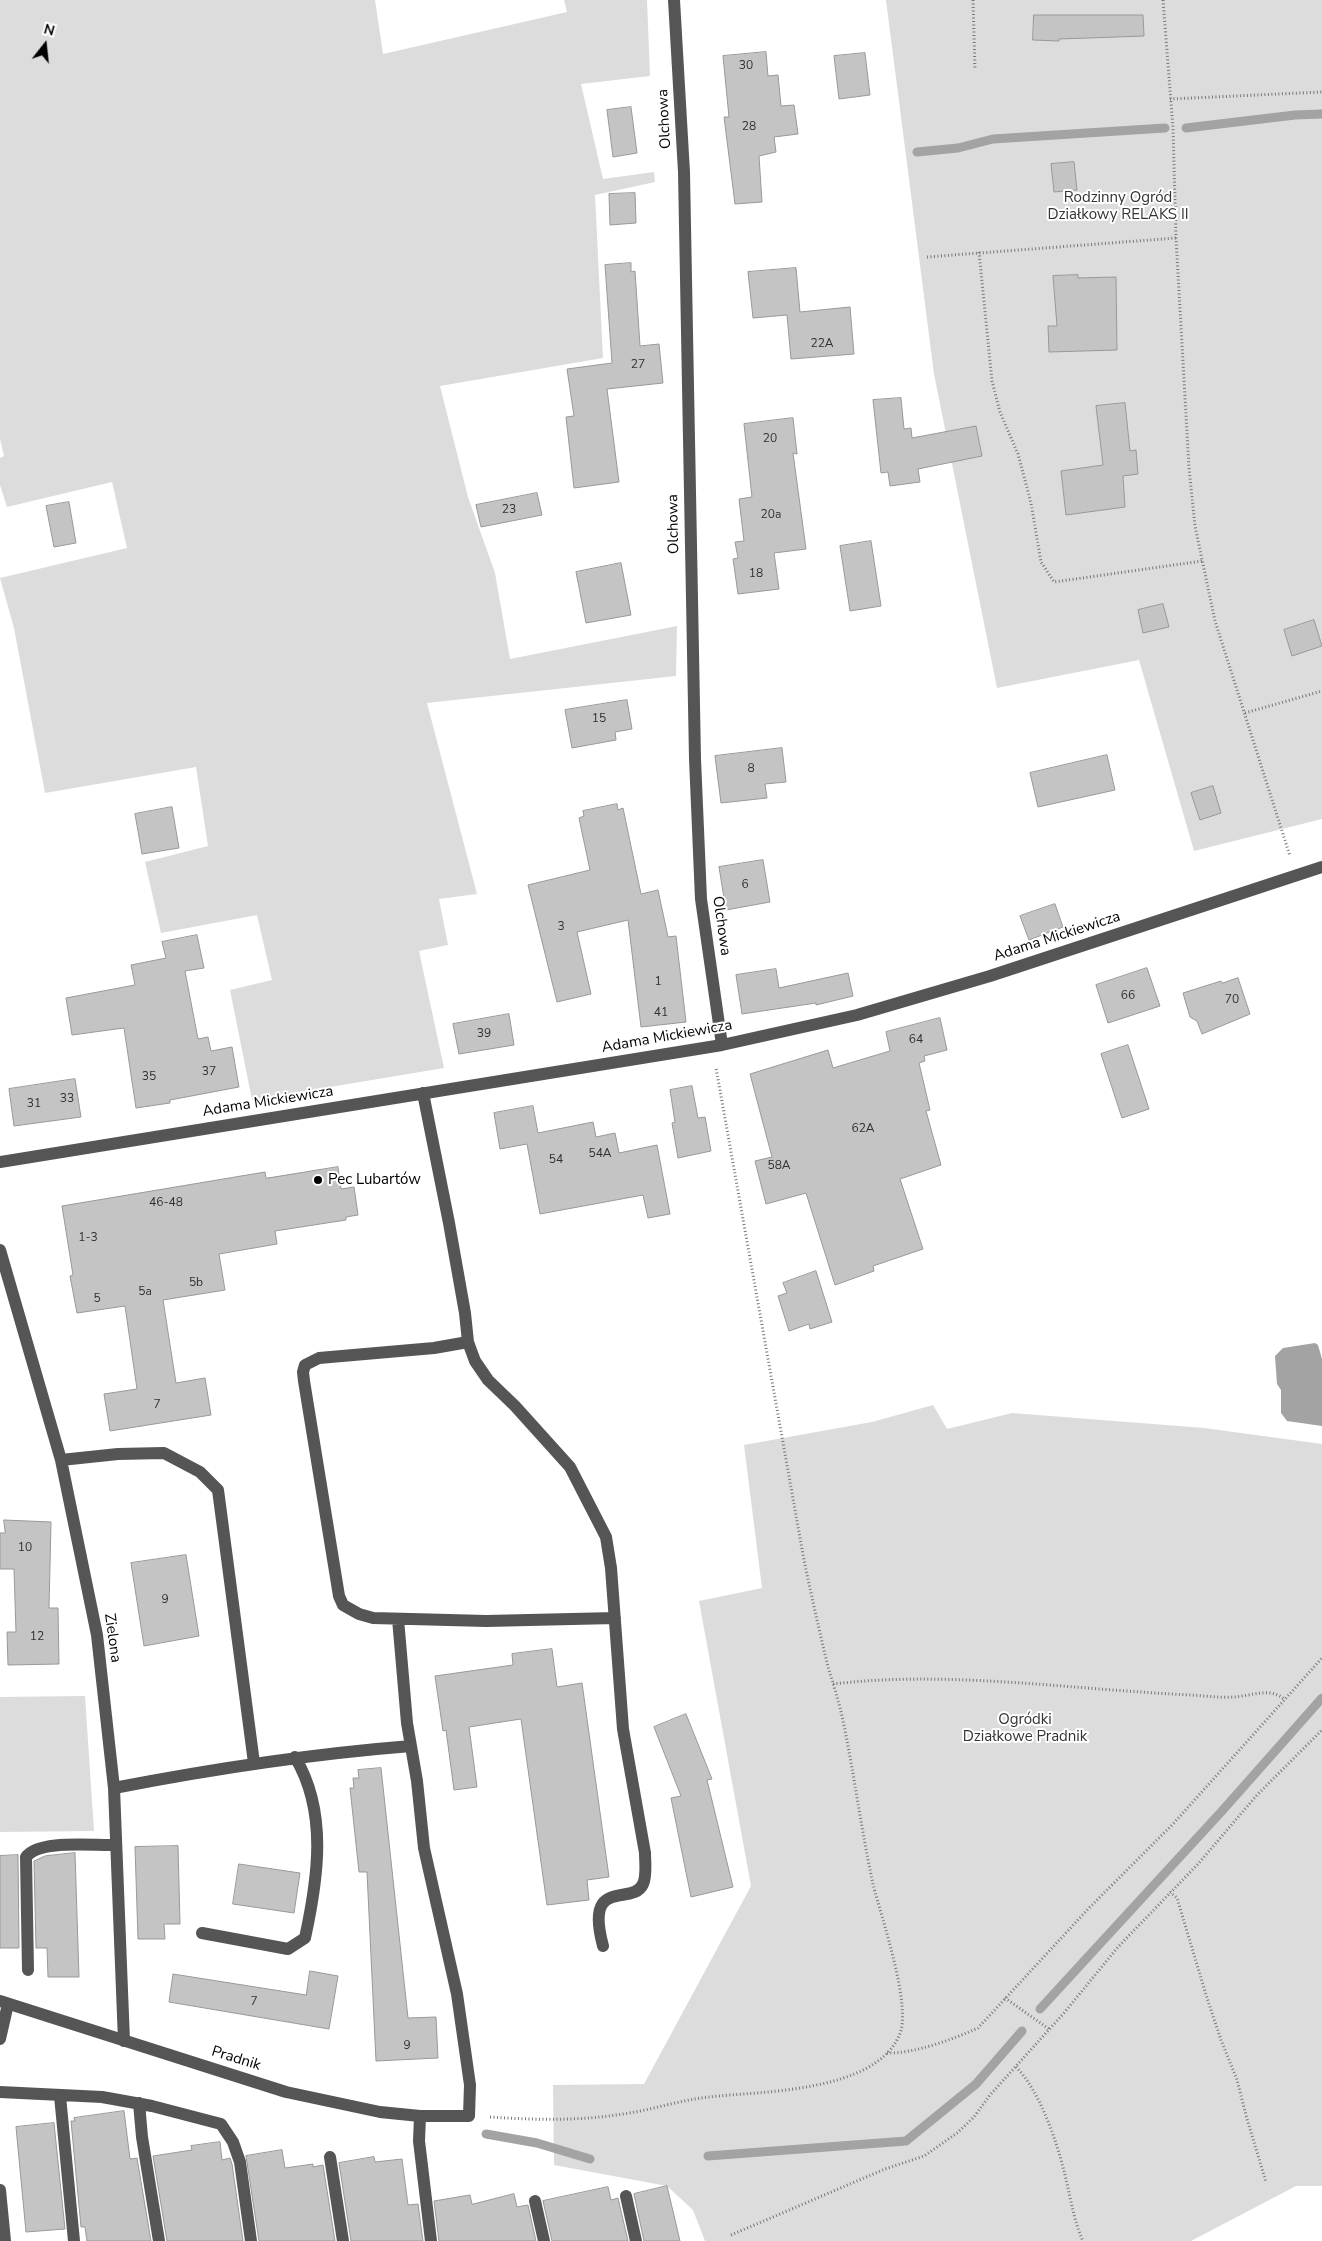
<!DOCTYPE html>
<meta charset="utf-8">
<style>
body{margin:0}
#map{position:relative;width:1322px;height:2241px;overflow:hidden;background:#fff;font-family:"Nunito Sans",sans-serif}
canvas{display:block}
.north{position:absolute;left:20px;top:20px;width:50px;height:50px;-webkit-text-stroke:4px #fff;paint-order:stroke;rotate:16deg;font-size:14px;font-weight:700;line-height:20px;text-align:center;color:#000}
.north::after{content:'';display:block;margin:auto;width:18px;height:22px;background:#000;clip-path:polygon(50% 0,100% 100%,50% 72%,0 100%)}
</style>
<div id="map">
<canvas width="1322" height="2241"></canvas>
<div class="north">N</div>
</div>
<script>
const ctx = document.querySelector('canvas').getContext('2d');
ctx.lineJoin = 'round';
function fillPath(path, color) { ctx.fillStyle = color; ctx.fill(path, 'evenodd'); }
function stroke(path, color, width, dash) { ctx.strokeStyle = color; ctx.lineWidth = width; ctx.lineCap = dash ? 'butt' : 'round'; ctx.setLineDash(dash || []); ctx.stroke(path); }
function drawText(font, color, halo, rows, align = 'center') {
  ctx.font = font + ' "Nunito Sans",sans-serif'; ctx.lineWidth = 4; ctx.setLineDash([]); ctx.textBaseline = 'middle'; ctx.strokeStyle = halo; ctx.fillStyle = color; for (const [text, x, y, turn = 0] of rows) {
    ctx.save(); ctx.translate(x, y); ctx.rotate((+turn || 0) * Math.PI / 180); ctx.textAlign = isNaN(turn) ? turn : align; if (halo) ctx.strokeText(text, 0, 0); ctx.fillText(text, 0, 0); ctx.restore();
  }
}
fillPath(new Path2D(`
 M 0,0 L 375,0 L 383,54 L 567,12 L 564,0 L 647,0 L 650,76 L 581,84 L 603,179 L 654,172 L 655,182 L 595,195 L 603,358 L 440,386 L 468,497 L 495,573 L 510,659 L 677,626 L 676,676 L 427,703 L 477,894 L 439,899 L 448,945 L 419,951 L 444,1068 L 252,1100 L 230,990 L 272,980 L 257,915 L 161,933 L 145,862 L 208,846 L 196,767 L 45,793 L 14,628 L 0,578 L 127,548 L 112,482 L 7,507 L 0,485 L 0,458 L 4,456 L 0,439 Z
 M 886,0 L 1322,0 L 1322,819 L 1194,851 L 1139,660 L 997,688 L 934,374 Z
 M 933,1405 L 947,1429 L 1012,1413 L 1204,1428 L 1322,1444 L 1322,2186 L 1296,2186 L 1191,2241 L 705,2241 L 693,2210 L 667,2186 L 554,2165 L 553,2085 L 644,2084 L 751,1886 L 699,1601 L 762,1588 L 744,1445 L 872,1422 Z
 M 85,1696 L 94,1831 L 0,1832 L 0,1697 Z`), '#dcdcdc');
fillPath(new Path2D(`
 M 1315,1343 L 1318,1345 L 1322,1359 L 1322,1426 L 1287,1421 L 1281,1413 L 1281,1390 L 1277,1384 L 1275,1356 L 1283,1348 Z`), '#a3a3a3');
stroke(new Path2D(`
 M 1186,128 L 1295,115 L 1322,114
 M 917,152 L 958,148 L 993,139 L 1165,128
 M 1040,2009 L 1222,1811 L 1322,1698
 M 486,2134 L 537,2143 L 590,2159
 M 708,2156 L 906,2141 L 976,2084 L 1022,2031`), '#a3a3a3', 9);
const building = new Path2D(`
 M 1034,15 L 1143,15 L 1144,36 L 1059,39 L 1059,41 L 1033,40 Z
 M 766,52 L 768,76 L 778,75 L 781,106 L 794,105 L 798,134 L 774,137 L 776,152 L 759,156 L 762,202 L 735,204 L 724,117 L 729,117 L 723,56 Z
 M 865,53 L 870,95 L 839,99 L 834,56 Z
 M 631,107 L 637,153 L 613,157 L 607,110 Z
 M 1074,162 L 1077,190 L 1054,192 L 1051,164 Z
 M 635,193 L 636,223 L 610,225 L 609,194 Z
 M 631,263 L 631,272 L 635,271 L 640,346 L 659,344 L 663,383 L 607,389 L 619,482 L 574,488 L 566,417 L 574,416 L 567,369 L 612,363 L 605,265 Z
 M 796,268 L 800,312 L 850,307 L 854,354 L 791,359 L 787,315 L 753,318 L 748,272 Z
 M 1078,275 L 1078,278 L 1116,277 L 1117,350 L 1049,352 L 1048,326 L 1057,326 L 1053,276 Z
 M 901,398 L 904,429 L 911,428 L 912,438 L 976,426 L 982,456 L 918,469 L 920,482 L 890,486 L 888,472 L 881,473 L 873,400 Z
 M 1125,403 L 1130,451 L 1136,450 L 1138,474 L 1123,476 L 1125,507 L 1066,515 L 1061,471 L 1103,465 L 1096,406 Z
 M 793,418 L 797,454 L 793,453 L 806,549 L 774,553 L 779,589 L 738,594 L 733,559 L 738,558 L 735,542 L 744,541 L 739,499 L 752,497 L 744,424 Z
 M 537,493 L 542,515 L 481,527 L 476,505 Z
 M 69,502 L 76,543 L 54,547 L 46,506 Z
 M 871,541 L 881,606 L 850,611 L 840,546 Z
 M 621,563 L 631,615 L 586,623 L 576,572 Z
 M 1163,604 L 1169,627 L 1143,633 L 1138,610 Z
 M 1314,620 L 1322,646 L 1292,656 L 1284,630 Z
 M 627,700 L 632,729 L 615,732 L 616,740 L 572,748 L 565,710 Z
 M 782,748 L 786,782 L 765,784 L 767,798 L 721,803 L 715,756 Z
 M 1107,755 L 1115,790 L 1038,807 L 1030,773 Z
 M 1213,786 L 1221,813 L 1200,820 L 1191,793 Z
 M 617,804 L 618,810 L 623,808 L 641,894 L 658,890 L 668,937 L 676,936 L 686,1022 L 641,1027 L 628,920 L 577,932 L 591,994 L 557,1002 L 528,885 L 590,870 L 579,818 L 584,816 L 583,811 Z
 M 172,807 L 179,848 L 142,854 L 135,814 Z
 M 763,860 L 770,902 L 726,910 L 719,867 Z
 M 1055,904 L 1063,927 L 1029,940 L 1020,916 Z
 M 197,935 L 204,968 L 185,971 L 198,1039 L 208,1037 L 211,1051 L 232,1047 L 239,1087 L 170,1100 L 170,1103 L 136,1108 L 124,1028 L 72,1035 L 66,998 L 135,985 L 131,965 L 166,958 L 162,942 Z
 M 1147,968 L 1160,1006 L 1108,1023 L 1096,985 Z
 M 776,969 L 779,988 L 848,973 L 853,996 L 816,1005 L 816,1003 L 742,1014 L 736,975 Z
 M 1238,978 L 1250,1014 L 1202,1034 L 1197,1021 L 1190,1017 L 1183,993 L 1221,981 L 1222,983 Z
 M 509,1014 L 514,1045 L 459,1054 L 453,1024 Z
 M 940,1018 L 947,1050 L 924,1056 L 925,1061 L 919,1063 L 930,1110 L 926,1111 L 941,1165 L 900,1179 L 923,1249 L 873,1266 L 874,1271 L 835,1285 L 806,1193 L 766,1204 L 755,1161 L 772,1157 L 750,1074 L 828,1050 L 833,1068 L 890,1051 L 886,1032 Z
 M 1128,1045 L 1149,1109 L 1122,1118 L 1101,1054 Z
 M 75,1079 L 81,1117 L 14,1126 L 9,1089 Z
 M 692,1086 L 698,1118 L 705,1117 L 711,1151 L 678,1158 L 672,1123 L 675,1122 L 670,1090 Z
 M 533,1106 L 538,1133 L 593,1122 L 596,1137 L 615,1133 L 619,1153 L 657,1145 L 670,1214 L 648,1218 L 643,1195 L 540,1214 L 527,1144 L 500,1149 L 494,1113 Z
 M 338,1167 L 341,1189 L 354,1187 L 358,1215 L 346,1217 L 346,1220 L 275,1231 L 277,1244 L 219,1254 L 225,1290 L 163,1300 L 176,1383 L 205,1378 L 211,1415 L 110,1431 L 104,1394 L 137,1389 L 125,1306 L 77,1313 L 70,1276 L 73,1275 L 62,1206 L 265,1172 L 266,1178 Z
 M 816,1271 L 832,1322 L 810,1329 L 809,1324 L 789,1331 L 778,1296 L 787,1293 L 783,1283 Z
 M 4,1520 L 51,1522 L 49,1608 L 58,1608 L 59,1664 L 8,1665 L 7,1632 L 16,1632 L 14,1569 L 0,1569 L 0,1533 L 5,1533 Z
 M 186,1555 L 199,1636 L 144,1646 L 131,1563 Z
 M 552,1649 L 557,1687 L 582,1683 L 609,1877 L 587,1880 L 589,1900 L 547,1905 L 521,1719 L 469,1727 L 477,1787 L 454,1790 L 446,1730 L 443,1731 L 435,1676 L 513,1665 L 512,1654 Z
 M 686,1714 L 712,1779 L 707,1780 L 733,1887 L 691,1897 L 671,1798 L 681,1796 L 654,1727 Z
 M 381,1768 L 408,2018 L 436,2017 L 438,2058 L 376,2061 L 367,1872 L 359,1872 L 350,1788 L 354,1788 L 353,1778 L 359,1778 L 358,1770 Z
 M 178,1846 L 180,1924 L 164,1924 L 165,1939 L 138,1939 L 135,1847 Z
 M 75,1853 L 79,1977 L 48,1977 L 47,1948 L 36,1948 L 34,1861 L 45,1856 Z
 M 18,1855 L 19,1948 L 0,1948 L 0,1856 Z
 M 239,1864 L 300,1873 L 294,1913 L 233,1904 Z
 M 310,1971 L 338,1976 L 329,2029 L 169,2002 L 173,1974 L 306,1995 Z
 M 124,2111 L 130,2159 L 137,2158 L 151,2241 L 87,2241 L 85,2227 L 81,2227 L 71,2121 L 75,2121 L 74,2118 Z
 M 54,2123 L 65,2229 L 26,2232 L 16,2127 Z
 M 220,2142 L 222,2160 L 230,2158 L 232,2164 L 243,2241 L 167,2241 L 153,2156 L 192,2150 L 191,2146 Z
 M 282,2150 L 285,2168 L 313,2164 L 313,2167 L 323,2165 L 335,2241 L 259,2241 L 246,2156 Z
 M 374,2157 L 375,2162 L 402,2159 L 408,2205 L 418,2204 L 423,2241 L 351,2241 L 339,2163 Z
 M 667,2186 L 680,2241 L 644,2241 L 634,2194 Z
 M 608,2187 L 611,2200 L 618,2198 L 628,2241 L 552,2241 L 543,2201 Z
 M 514,2194 L 517,2207 L 528,2205 L 536,2241 L 439,2241 L 434,2201 L 470,2195 L 472,2204 Z`);
fillPath(building, '#c4c4c4');
stroke(building, '#999', 1);
stroke(new Path2D(`
 M 973,0 L 975,70
 M 1163,0 L 1173,128 L 1176,238 L 1189,468 L 1195,526 L 1215,621 L 1290,856
 M 1170,99 L 1322,92
 M 979,252 L 992,381 L 1000,412 L 1018,454 L 1031,503 L 1041,562 L 1054,582 L 1202,561
 M 927,257 L 1176,238
 M 1245,713 L 1322,691
 M 833,1684 C 950,1670 1074,1690 1192,1695 C 1206,1696 1220,1698 1234,1697 C 1251,1696 1270,1687 1284,1699
 M 1170,1892 L 1177,1898 L 1207,1998 L 1221,2040 L 1237,2080 L 1247,2119 L 1266,2182
 M 1005,1998 L 1049,2029
 M 887,2053 C 913,2054 954,2039 978,2028 L 1089,1908 L 1173,1824 L 1322,1658
 M 1016,2067 C 1039,2090 1056,2139 1064,2171 C 1070,2194 1073,2219 1083,2241
 M 490,2117 C 535,2120 579,2121 623,2114 C 652,2110 680,2100 709,2097 C 761,2091 873,2093 899,2036 C 913,2008 881,1917 873,1884 C 861,1829 854,1772 842,1716 C 838,1698 832,1681 827,1663 C 819,1629 811,1594 804,1560 L 716,1068
 M 731,2235 L 885,2169 L 924,2156 L 957,2133 L 974,2117 L 990,2095 L 1064,2013 L 1118,1947 L 1198,1864 L 1257,1795 L 1322,1730`), '#777', 3, [1, 2.5]);
stroke(new Path2D(`
 M 674,0 L 684,172 L 695,759 L 701,899 L 722,1045
 M 423,1093 L 449,1223 L 465,1313 L 468,1342 L 475,1361 L 488,1380 L 515,1406 L 570,1467 L 606,1537 L 611,1568 L 623,1729 L 645,1853 C 645,1862 647,1876 643,1884 C 633,1907 584,1875 603,1946
 M 0,1162 L 722,1045 L 857,1015 L 990,976 L 1322,867
 M 0,1250 L 61,1460 L 97,1635 L 114,1788 L 124,2041
 M 468,1342 L 434,1348 L 319,1358 L 305,1365 L 303,1372 L 304,1381 L 339,1596 L 343,1605 L 359,1614 L 373,1618 L 486,1621 L 615,1618
 M 61,1460 L 118,1454 L 164,1453 L 200,1472 L 218,1490 L 254,1763
 M 114,1788 C 212,1769 310,1754 411,1746
 M 202,1933 L 288,1949 L 305,1938 C 318,1878 328,1812 295,1757
 M 28,1970 L 26,1857 C 39,1839 94,1846 116,1845
 M 0,2001 L 286,2092 L 380,2112 L 420,2116 L 469,2116 L 470,2085 L 457,1994 L 424,1848 L 417,1781 L 407,1723 L 398,1619
 M 0,2039 L 8,2004
 M 0,2092 L 102,2097 L 152,2106 L 221,2124 L 233,2142 L 240,2162 L 251,2241
 M 60,2096 L 74,2241
 M 139,2103 L 142,2137 L 159,2241
 M 420,2116 L 419,2141 L 431,2241
 M 330,2157 L 343,2241
 M 0,2190 L 5,2241
 M 626,2196 L 636,2241
 M 535,2201 L 544,2241`), '#555', 12);
for (const [x, y, r, color] of [
 [318,1180,5,"#000"]
]) { const dot = new Path2D(); dot.arc(x, y, r, 0, 2 * Math.PI); ctx.fillStyle = color; ctx.fill(dot); stroke(dot, '#fff', 2); }
drawText('12px', '#313131', null, [
 ["30",746,66],
 ["28",749,127],
 ["22A",822,344],
 ["27",638,365],
 ["20",770,439],
 ["23",509,510],
 ["20a",771,515],
 ["18",756,574],
 ["15",599,719],
 ["8",751,769],
 ["6",745,885],
 ["3",561,927],
 ["1",658,982],
 ["66",1128,996],
 ["70",1232,1000],
 ["41",661,1013],
 ["39",484,1034],
 ["64",916,1040],
 ["37",209,1072],
 ["35",149,1077],
 ["33",67,1099],
 ["31",34,1104],
 ["62A",863,1129],
 ["54A",600,1154],
 ["54",556,1160],
 ["58A",779,1166],
 ["46-48",166,1203],
 ["1-3",88,1238],
 ["5b",196,1283],
 ["5a",145,1292],
 ["5",97,1299],
 ["7",157,1405],
 ["10",25,1548],
 ["9",165,1600],
 ["12",37,1637],
 ["7",254,2002],
 ["9",407,2046]
]);
drawText('15px', '#000', '#fff', [
 ["Olchowa",665,119,-93],
 ["Olchowa",674,524,-91],
 ["Olchowa",721,926,82],
 ["Adama Mickiewicza",1057,937,-18],
 ["Adama Mickiewicza",667,1037,-10],
 ["Adama Mickiewicza",268,1102,-9],
 ["Zielona",112,1638,82],
 ["Pradnik",236,2059,17]
]);
drawText('15px', '#333', '#fff', [
 ["Rodzinny Ogród",1118,198],
 ["Działkowy RELAKS II",1118,215],
 ["Ogródki",1025,1720],
 ["Działkowe Pradnik",1025,1737]
]);
drawText('15px', '#000', '#fff', [
 ["Pec Lubartów",328,1180]
], 'left');
</script>
